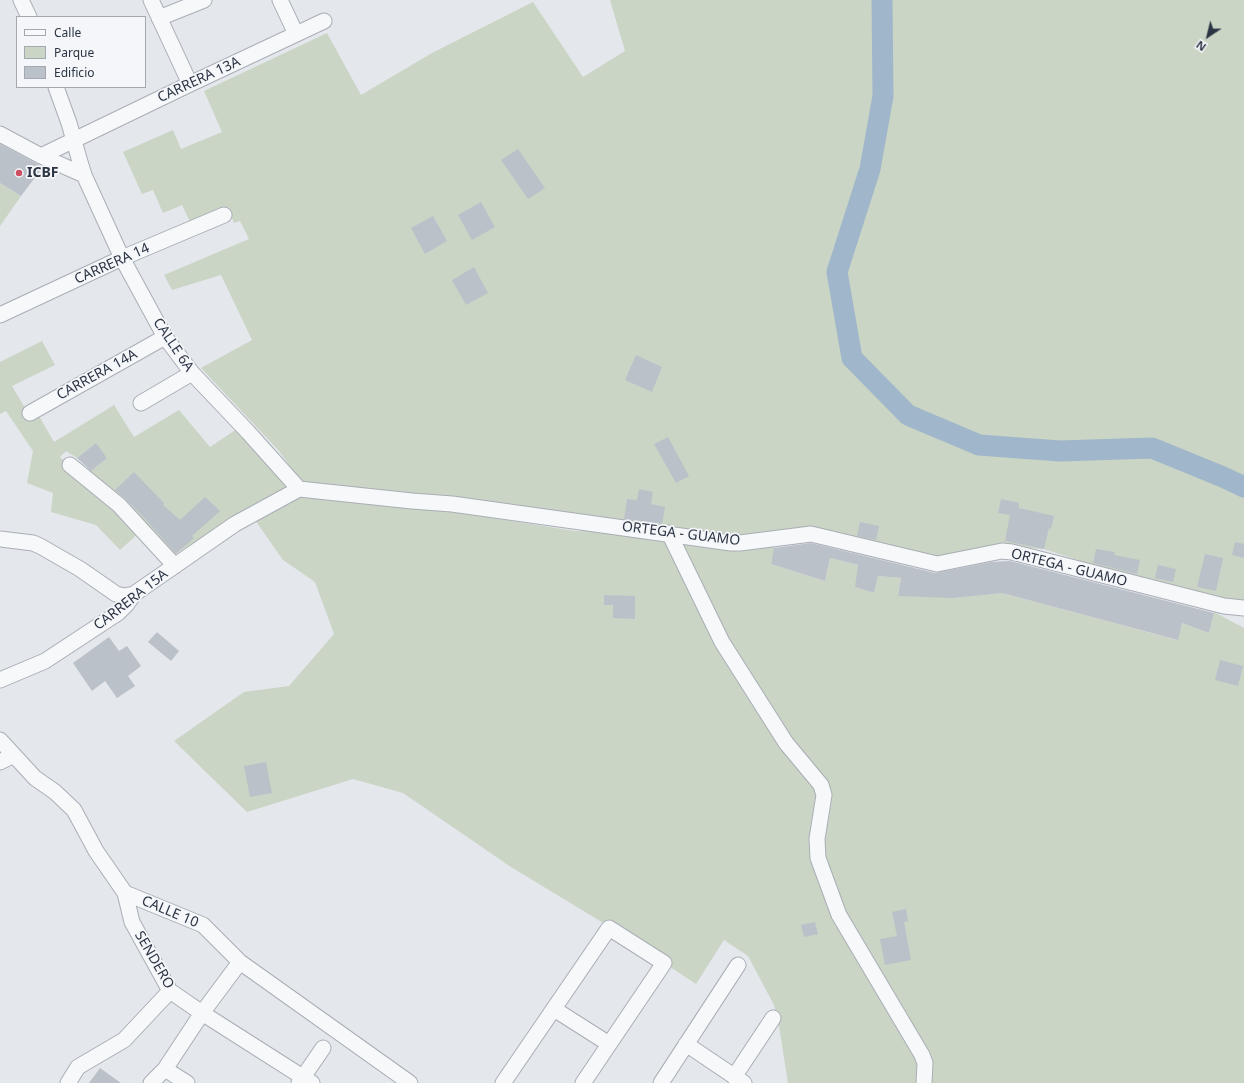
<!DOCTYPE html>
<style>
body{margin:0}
#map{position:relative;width:1244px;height:1083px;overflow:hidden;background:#e4e7ec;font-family:"Noto Sans",sans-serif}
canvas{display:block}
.legend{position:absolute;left:16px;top:16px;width:130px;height:72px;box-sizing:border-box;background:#f4f6f9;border:1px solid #a4a9b1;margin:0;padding:5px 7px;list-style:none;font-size:12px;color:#2c3544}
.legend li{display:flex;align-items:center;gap:8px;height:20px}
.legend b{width:20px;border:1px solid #a4a9b1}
.north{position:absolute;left:1188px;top:16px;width:40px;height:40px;-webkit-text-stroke:3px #f4f6f9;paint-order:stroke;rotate:215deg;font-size:11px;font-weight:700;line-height:16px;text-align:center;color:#2c3544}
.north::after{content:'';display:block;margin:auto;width:14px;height:18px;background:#2c3544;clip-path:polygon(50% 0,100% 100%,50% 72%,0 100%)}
</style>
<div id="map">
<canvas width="1244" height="1083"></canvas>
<ul class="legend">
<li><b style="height:5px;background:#f7f8fa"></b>Calle</li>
<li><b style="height:11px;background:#cad5c5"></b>Parque</li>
<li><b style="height:11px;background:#bbc1c9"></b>Edificio</li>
</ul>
<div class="north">N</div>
</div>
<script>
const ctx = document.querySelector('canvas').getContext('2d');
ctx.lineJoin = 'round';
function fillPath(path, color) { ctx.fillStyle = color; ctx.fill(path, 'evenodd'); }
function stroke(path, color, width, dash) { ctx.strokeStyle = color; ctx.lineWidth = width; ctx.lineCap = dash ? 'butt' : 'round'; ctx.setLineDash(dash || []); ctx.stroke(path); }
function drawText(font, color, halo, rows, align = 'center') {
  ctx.font = font + ' "Noto Sans",sans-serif'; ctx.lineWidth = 3.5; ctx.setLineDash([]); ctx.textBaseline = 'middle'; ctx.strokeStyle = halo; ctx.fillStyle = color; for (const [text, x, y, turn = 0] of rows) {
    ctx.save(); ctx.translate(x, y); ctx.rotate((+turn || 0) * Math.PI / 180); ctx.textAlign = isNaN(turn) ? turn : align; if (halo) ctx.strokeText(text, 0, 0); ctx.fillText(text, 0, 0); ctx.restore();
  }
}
fillPath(new Path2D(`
 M 610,0 L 1244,0 L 1244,601 L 1242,602 L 1102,568 L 1044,549 L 1004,546 L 947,559 L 847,537 L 732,539 L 303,484 L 279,451 L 201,368 L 252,340 L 221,275 L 172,290 L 164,275 L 249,239 L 240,221 L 234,223 L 228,208 L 224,208 L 190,222 L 182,205 L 163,213 L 153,190 L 142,194 L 123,152 L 173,130 L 181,149 L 222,132 L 204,91 L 327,33 L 361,95 L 432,53 L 533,2 L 583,77 L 625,51 Z
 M 0,183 L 21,196 L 0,226 Z
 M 42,341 L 55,365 L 12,386 L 32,420 L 39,416 L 54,442 L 114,405 L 134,437 L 179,410 L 210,447 L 237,429 L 293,488 L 236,518 L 175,554 L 114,490 L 88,473 L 107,458 L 95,444 L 77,458 L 66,451 L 60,457 L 140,532 L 120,550 L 96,525 L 51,512 L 53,493 L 27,483 L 33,451 L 6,411 L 0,414 L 0,362 Z
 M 302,496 L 423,507 L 575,531 L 630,532 L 676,539 L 775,545 L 771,564 L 825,581 L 830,558 L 858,565 L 856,587 L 874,593 L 878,576 L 901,578 L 898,596 L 1002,593 L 1177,640 L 1182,623 L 1209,633 L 1214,612 L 1244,628 L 1244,1083 L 788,1083 L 778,1020 L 774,1005 L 748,956 L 724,940 L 696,984 L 605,924 L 511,867 L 403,793 L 353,779 L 247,812 L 174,741 L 244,692 L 289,686 L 334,634 L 315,582 L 283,560 L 255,520 Z`), '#cad5c5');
stroke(new Path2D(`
 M 882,0 L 883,96 L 870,169 L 837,272 L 852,358 L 908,415 L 979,445 L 1060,451 L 1152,448 L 1223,477 L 1244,487`), '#a0b6ca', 21);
fillPath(new Path2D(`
 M 0,144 L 43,167 L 21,196 L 0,183 Z
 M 518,149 L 545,188 L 528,199 L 501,160 Z
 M 481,202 L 495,227 L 472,240 L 458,215 Z
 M 433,216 L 447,241 L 425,254 L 411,228 Z
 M 474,267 L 488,293 L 466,305 L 452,280 Z
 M 636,355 L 662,367 L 652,392 L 625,380 Z
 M 668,437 L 689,476 L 676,483 L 654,444 Z
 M 96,443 L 107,458 L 91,471 L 77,458 Z
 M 134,472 L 164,503 L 163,505 L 180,520 L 205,497 L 220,511 L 192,536 L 194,538 L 176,554 L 148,522 L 126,499 L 115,490 Z
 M 639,489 L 653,492 L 651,504 L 665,507 L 662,524 L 624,519 L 627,499 L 637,500 Z
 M 1001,499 L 1019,503 L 1019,508 L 1054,516 L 1051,529 L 1049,528 L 1044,549 L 1005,541 L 1010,515 L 998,513 Z
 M 860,522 L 879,526 L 876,540 L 857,536 Z
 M 1235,542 L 1244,544 L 1244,558 L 1232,555 Z
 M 811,543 L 935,573 L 991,562 L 1010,561 L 1214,613 L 1209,633 L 1182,623 L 1178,640 L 1002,593 L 952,598 L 898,596 L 901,578 L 878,576 L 874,593 L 855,587 L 858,565 L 830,558 L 825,581 L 771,564 L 774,548 Z
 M 1096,549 L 1115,552 L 1114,555 L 1140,560 L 1137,574 L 1093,563 Z
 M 1205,554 L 1223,558 L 1216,591 L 1197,587 Z
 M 1158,565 L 1176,569 L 1173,582 L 1155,578 Z
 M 604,595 L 635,596 L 635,619 L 613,618 L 613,605 L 604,605 Z
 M 157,632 L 179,651 L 171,661 L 148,642 Z
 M 109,637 L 119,651 L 127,646 L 141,666 L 128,676 L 135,686 L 117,698 L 105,681 L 92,691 L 73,663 Z
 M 1220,660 L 1243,666 L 1238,686 L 1215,680 Z
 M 266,762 L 272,793 L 250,797 L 244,766 Z
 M 906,909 L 908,921 L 904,922 L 911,960 L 885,965 L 880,939 L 897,936 L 892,912 Z
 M 815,922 L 818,934 L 804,937 L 801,925 Z
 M 100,1068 L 121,1083 L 89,1083 Z`), '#bbc1c9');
const minor = new Path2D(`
 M 21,0 L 29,17
 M 151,0 L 190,84
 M 280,0 L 296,34
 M 159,18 L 204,0
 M 56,87 L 69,123 L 80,162 L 84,175 L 122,258 L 165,337 L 192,373 L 248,432 L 299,489
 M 0,134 L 41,156 L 84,175
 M 41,156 L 190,84 L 324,21
 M 0,315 L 122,258 L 224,215
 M 141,403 L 192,373
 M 30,413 L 165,337
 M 70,465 L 119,505 L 175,566
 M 299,489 L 412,501 L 452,504 L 731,543 L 740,543 L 811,534 L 937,564 L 1002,551 L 1012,552 L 1224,606 L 1244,608
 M 669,533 L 722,642 L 786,743 L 821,785 L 824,795 L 817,839 L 818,858 L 839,915 L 922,1055 L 925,1063 L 924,1083
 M 0,539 L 33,543 L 40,546 L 80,569 L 116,594 L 124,596 L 134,594
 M 0,680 L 45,661 L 118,613 L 127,604 L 134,594 L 235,524 L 299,489
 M 0,740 L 35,778 L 55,792 L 74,810 L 96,851 L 125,893 L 203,925 L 240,962 L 410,1083
 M 0,762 L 14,755
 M 125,893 L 132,922 L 170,991 L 202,1013 L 312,1083
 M 554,1009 L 609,1044
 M 686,1044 L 744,1083
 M 165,1069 L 187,1083
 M 734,1077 L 773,1018
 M 68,1083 L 78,1067 L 124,1040 L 170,991
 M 151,1083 L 165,1069 L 202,1013 L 240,962
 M 299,1083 L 323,1048
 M 503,1083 L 609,928 L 664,963 L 583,1083
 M 661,1083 L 738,965`);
stroke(minor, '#a9aeb6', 17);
stroke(minor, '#f7f8fa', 15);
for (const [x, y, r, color] of [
 [19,173,4,"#cd4d63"]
]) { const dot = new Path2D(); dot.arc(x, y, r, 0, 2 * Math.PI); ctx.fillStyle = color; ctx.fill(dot); stroke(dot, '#f4f6f9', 1.5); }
drawText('14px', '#2c3544', '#f4f6f9', [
 ["CARRERA 13A",199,80,-25],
 ["CARRERA 14",112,264,-24],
 ["CALLE 6A",173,345,56],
 ["CARRERA 14A",97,375,-29],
 ["ORTEGA - GUAMO",681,534,7],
 ["ORTEGA - GUAMO",1069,568,14],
 ["CARRERA 15A",131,600,-38],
 ["CALLE 10",170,912,23],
 ["SENDERO",154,960,60]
]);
drawText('bold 14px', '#2c3544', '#f4f6f9', [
 ["ICBF",27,173]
], 'left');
</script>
